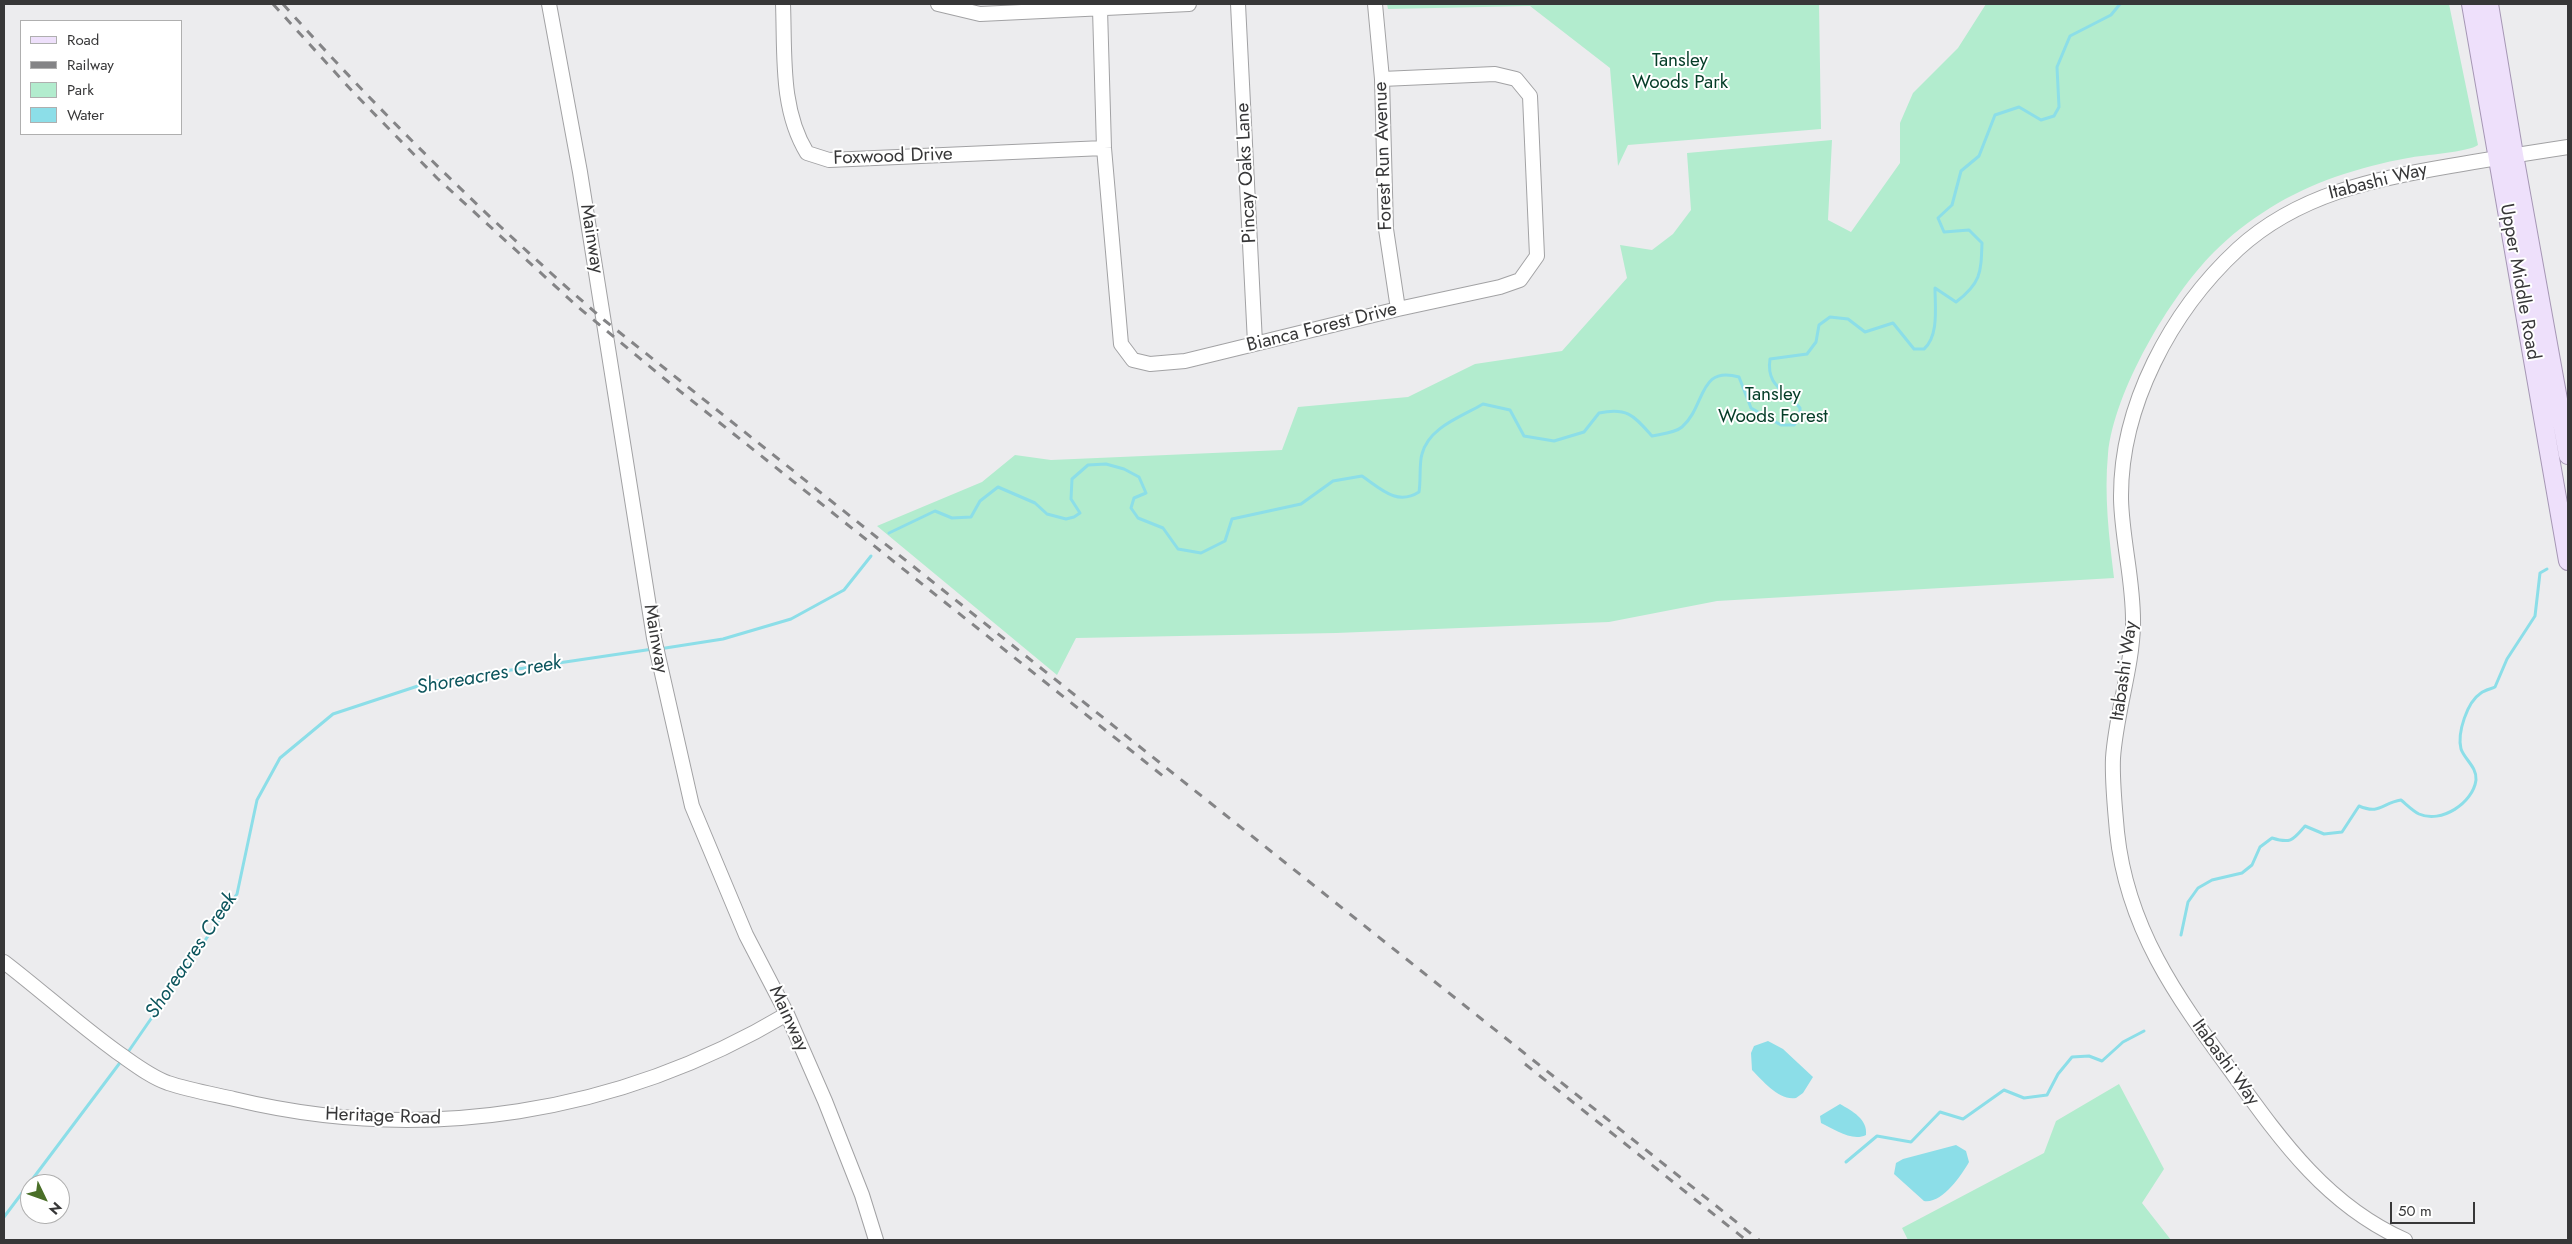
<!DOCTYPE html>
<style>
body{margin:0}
#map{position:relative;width:2572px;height:1244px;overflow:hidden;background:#ececee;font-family:Jost,sans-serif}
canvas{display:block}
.frame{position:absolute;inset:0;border:5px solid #373738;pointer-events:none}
.legend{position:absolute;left:20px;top:20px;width:162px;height:115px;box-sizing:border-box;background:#fff;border:1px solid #afafaf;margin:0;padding:6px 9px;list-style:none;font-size:15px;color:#373738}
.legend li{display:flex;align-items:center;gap:10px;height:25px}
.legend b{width:25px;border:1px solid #afafaf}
.north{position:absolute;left:20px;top:1174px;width:50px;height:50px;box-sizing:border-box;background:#fff;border:1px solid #afafaf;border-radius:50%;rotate:132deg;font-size:14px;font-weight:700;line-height:20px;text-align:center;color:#373738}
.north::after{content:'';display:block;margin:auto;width:18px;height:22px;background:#4a6f28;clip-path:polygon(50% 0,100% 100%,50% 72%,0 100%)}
.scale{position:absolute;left:2390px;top:1202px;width:85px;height:22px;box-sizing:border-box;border:2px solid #373738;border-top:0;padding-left:6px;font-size:15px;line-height:18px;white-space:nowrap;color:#373738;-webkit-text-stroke:4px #fff;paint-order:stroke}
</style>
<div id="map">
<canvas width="2572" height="1244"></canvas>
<div class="frame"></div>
<ul class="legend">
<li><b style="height:6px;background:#eee0fb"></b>Road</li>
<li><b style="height:6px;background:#848486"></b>Railway</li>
<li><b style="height:14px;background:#b2ecce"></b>Park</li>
<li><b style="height:14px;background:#8cdee8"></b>Water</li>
</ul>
<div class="north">N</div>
<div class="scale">50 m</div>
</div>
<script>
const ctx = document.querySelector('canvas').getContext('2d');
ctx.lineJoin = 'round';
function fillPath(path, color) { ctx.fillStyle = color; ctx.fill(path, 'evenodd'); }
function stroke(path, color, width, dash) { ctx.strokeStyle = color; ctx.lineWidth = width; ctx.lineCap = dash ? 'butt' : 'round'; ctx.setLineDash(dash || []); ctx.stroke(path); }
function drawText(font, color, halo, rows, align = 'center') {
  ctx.font = font + ' Jost,sans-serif'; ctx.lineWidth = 4; ctx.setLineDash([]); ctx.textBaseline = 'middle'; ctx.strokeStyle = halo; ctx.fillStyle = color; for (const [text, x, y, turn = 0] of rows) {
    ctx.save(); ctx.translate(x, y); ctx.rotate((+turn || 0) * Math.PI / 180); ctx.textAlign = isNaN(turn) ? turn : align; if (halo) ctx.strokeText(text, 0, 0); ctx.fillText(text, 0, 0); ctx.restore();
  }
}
fillPath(new Path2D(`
 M 1387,4 L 1819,4 L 1821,129 L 1628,145 L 1618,166 L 1610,68 L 1530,6 L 1388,9 Z
 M 1986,4 L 2449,4 L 2478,145 C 2469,152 2423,155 2408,158 C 2384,162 2359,169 2335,177 C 2291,192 2247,219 2214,252 C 2170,296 2114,391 2108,454 C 2104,496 2109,536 2114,578 L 1717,601 L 1609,622 L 1336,633 L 1076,638 L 1057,675 L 877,526 L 982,482 L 1015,455 L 1051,460 L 1282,450 L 1298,407 L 1408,397 L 1475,364 L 1562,351 L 1627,278 L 1620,245 L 1652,250 L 1673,234 L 1691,210 L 1687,153 L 1832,140 L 1828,220 L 1851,232 L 1900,163 L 1900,123 L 1913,93 L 1958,48 Z
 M 2119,1084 L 2164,1169 L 2142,1203 L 2171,1240 L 1908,1240 L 1902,1228 L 2044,1153 L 2056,1121 Z`), '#b2ecce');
fillPath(new Path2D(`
 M 1768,1041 L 1783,1049 L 1813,1077 L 1803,1093 L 1796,1098 C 1779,1101 1763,1081 1752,1070 L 1751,1053 L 1754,1046 Z
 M 1840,1104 C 1852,1111 1868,1119 1866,1135 C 1852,1142 1834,1129 1821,1123 L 1820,1116 Z
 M 1956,1145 L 1966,1151 L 1969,1162 C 1961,1176 1942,1204 1924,1201 L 1894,1174 L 1896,1163 L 1903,1159 Z`), '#8cdee8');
stroke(new Path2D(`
 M 889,533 L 935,511 L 952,518 L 971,517 L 980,501 L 998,487 L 1035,503 L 1047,514 L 1066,519 L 1074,517 L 1080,513 L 1071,499 L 1072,479 L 1088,465 L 1106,464 L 1124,469 L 1139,477 L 1146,493 L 1134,498 L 1131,508 L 1138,518 L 1163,528 L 1178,549 L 1201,553 L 1225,541 L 1232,519 L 1301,504 L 1333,481 L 1362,476 C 1381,489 1397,506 1419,492 C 1421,480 1419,463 1422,454 C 1429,427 1461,417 1483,404 L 1510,410 L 1524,436 L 1554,441 L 1584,432 L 1599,413 C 1628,407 1634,416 1652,436 C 1661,434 1675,433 1682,427 C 1706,406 1698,365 1739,377 L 1751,408 L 1781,425 L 1794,425 L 1800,418 L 1800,408 C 1784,389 1766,386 1770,359 L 1807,354 L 1816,342 L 1819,325 L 1830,317 L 1848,319 L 1865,332 L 1893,323 L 1914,349 L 1924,349 C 1939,336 1935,307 1935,288 L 1956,302 C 1981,283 1981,273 1982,243 L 1969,230 L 1944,232 L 1938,218 L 1952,205 L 1961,171 L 1979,156 L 1995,115 L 2019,107 L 2041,120 L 2054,116 L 2059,107 L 2057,67 L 2070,36 L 2111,15 L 2120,4
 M 659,649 L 723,639 L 791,619 L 844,590 L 871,556
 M 2181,935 L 2188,902 L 2198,888 L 2212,880 L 2242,873 L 2252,865 L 2260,847 L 2272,838 C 2291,844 2293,840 2305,826 L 2324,834 L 2342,832 L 2359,806 C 2380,815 2382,803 2401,800 C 2406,804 2413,811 2419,814 C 2441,824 2473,803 2476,780 C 2477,767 2465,760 2461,749 C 2457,733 2467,702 2481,693 C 2485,690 2491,689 2495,687 L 2507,659 L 2535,616 L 2540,573 L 2547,569
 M 126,1055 L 237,894 L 257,800 L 280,758 L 333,714 L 430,682 L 653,649
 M 1846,1162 L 1877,1136 L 1911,1142 L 1940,1112 L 1963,1119 L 2004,1090 L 2024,1098 L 2047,1095 L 2058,1074 L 2072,1057 L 2089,1056 L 2102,1061 L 2123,1042 L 2144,1031
 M 4,1217 L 122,1060`), '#8cdee8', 3);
const minor = new Path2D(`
 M 549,4 L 580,172 L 654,638 L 692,806 L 746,935 L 787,1014 L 825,1101 L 862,1195 L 876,1240
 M 783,4 C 785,54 780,109 807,153 L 829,160 L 1104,148
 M 938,4 L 980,14 L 1189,4
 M 1238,4 L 1255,343
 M 1375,4 L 1382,79 L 1386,229 L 1398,309
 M 1100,9 L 1104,148 L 1121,344 L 1133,360 L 1150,364 L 1185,361 L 1398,309 L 1500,287 L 1520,280 L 1537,256 L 1530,96 L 1516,79 L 1495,74 L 1382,79
 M 4,962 C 42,991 78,1024 117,1052 C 133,1063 149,1076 168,1083 C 189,1090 212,1094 234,1099 C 424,1145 619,1114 787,1014
 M 2405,1240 C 2326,1205 2280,1139 2231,1071 C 2176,996 2127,928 2117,832 C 2115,808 2112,782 2113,758 C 2116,713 2132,669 2133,625 C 2134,582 2122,541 2121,499 C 2120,406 2171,311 2238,249 C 2298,194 2374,179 2450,166 C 2490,159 2529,153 2568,147`);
const major = new Path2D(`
 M 2471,4 L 2568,561
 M 2489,4 L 2514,155 L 2568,455`);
stroke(minor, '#a2a2a4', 16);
stroke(major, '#a697b5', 20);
stroke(minor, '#fff', 14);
stroke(major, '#eee0fb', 18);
stroke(new Path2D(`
 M 273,4 L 353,92 L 437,178 L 578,307 L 666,380 L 1163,776
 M 283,4 C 383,116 490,221 604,320 L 1759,1240
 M 1525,1064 L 1746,1240`), '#848486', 3, [9, 9]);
drawText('19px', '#053d28', '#fff', [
 ["Tansley",1680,61],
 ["Woods Park",1680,83],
 ["Tansley",1773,395],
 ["Woods Forest",1773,417]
]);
drawText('19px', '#373738', '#fff', [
 ["Forest Run Avenue",1384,156,-92],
 ["Foxwood Drive",893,157,-2],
 ["Pincay Oaks Lane",1247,173,-93],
 ["Itabashi Way",2378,182,-14],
 ["Mainway",591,239,81],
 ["Upper Middle Road",2519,282,80],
 ["Bianca Forest Drive",1322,328,-14],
 ["Mainway",655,639,80],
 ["Itabashi Way",2125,671,-82],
 ["Mainway",788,1019,65],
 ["Itabashi Way",2225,1063,54],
 ["Heritage Road",383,1117,2]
]);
drawText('italic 20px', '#0c555d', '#fff', [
 ["Shoreacres Creek",489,676,-10],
 ["Shoreacres Creek",192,956,-56]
]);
</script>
